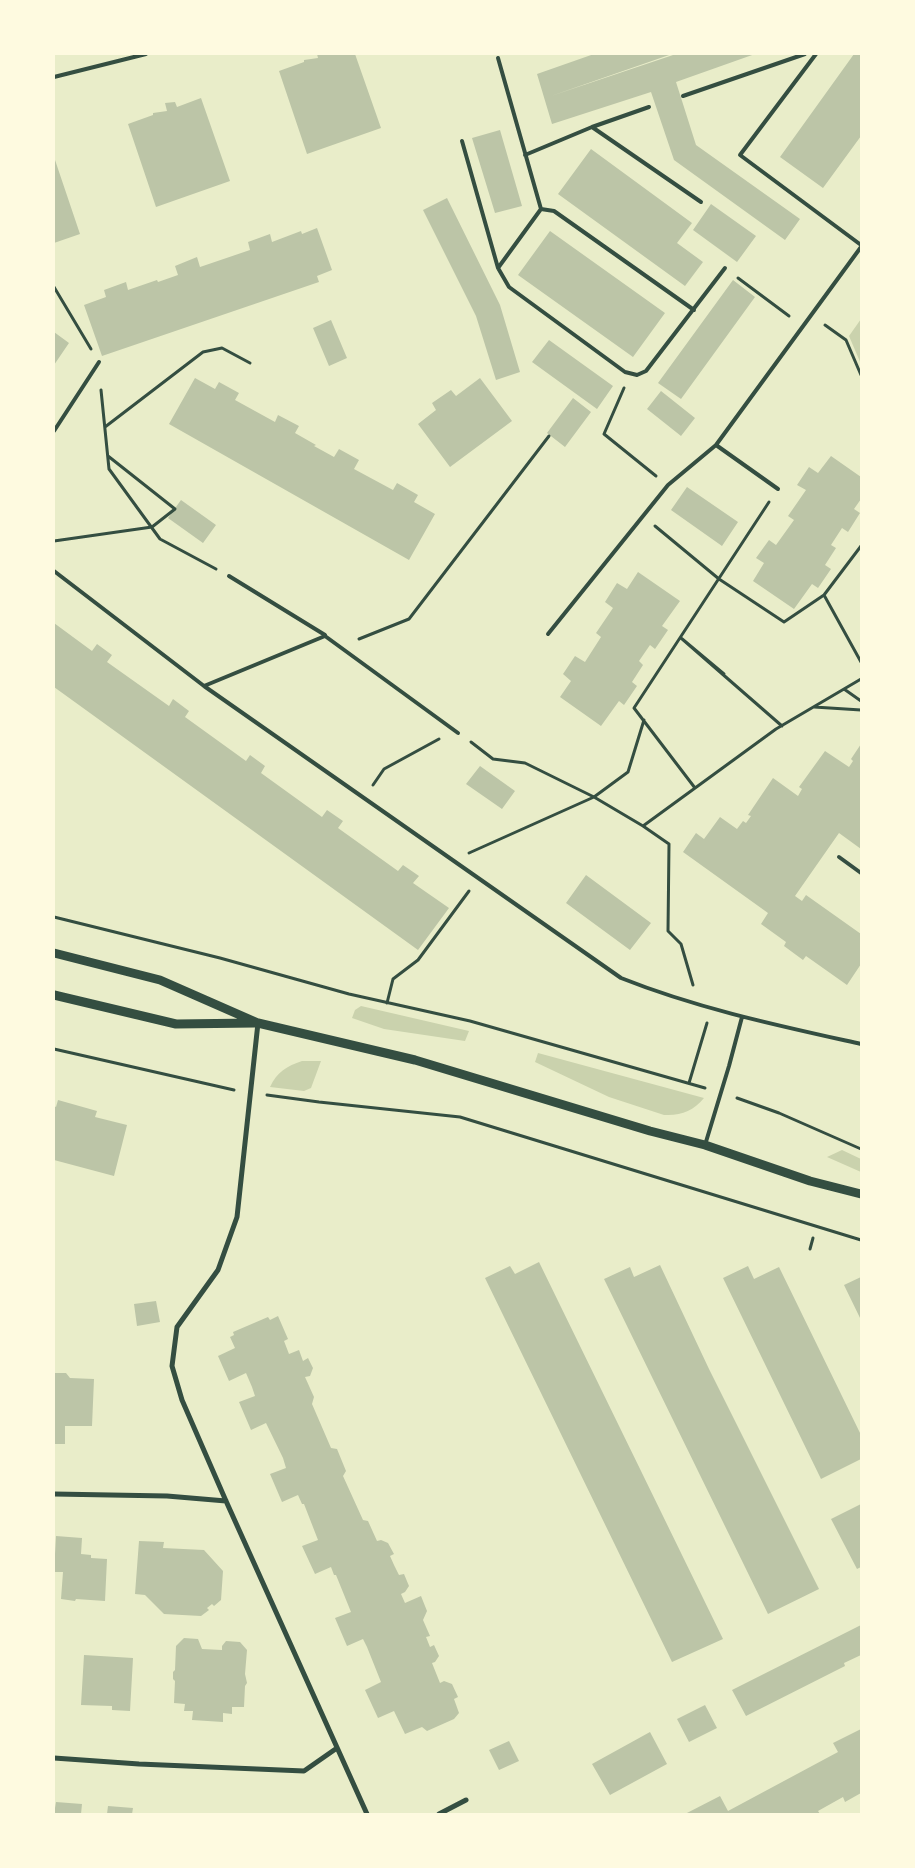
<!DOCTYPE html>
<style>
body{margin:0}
#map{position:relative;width:915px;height:1868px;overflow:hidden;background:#e9edc9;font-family:"Sofia Sans Condensed",sans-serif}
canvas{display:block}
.frame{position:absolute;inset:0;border:55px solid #fefae0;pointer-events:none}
</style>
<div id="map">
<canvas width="915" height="1868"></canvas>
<div class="frame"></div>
</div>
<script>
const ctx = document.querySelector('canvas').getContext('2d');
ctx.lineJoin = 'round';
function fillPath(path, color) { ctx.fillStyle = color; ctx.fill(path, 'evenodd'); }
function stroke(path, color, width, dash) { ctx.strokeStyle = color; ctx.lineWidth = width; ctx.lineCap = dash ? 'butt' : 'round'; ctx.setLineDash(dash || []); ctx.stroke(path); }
fillPath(new Path2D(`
 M 861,319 L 861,364 L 849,336 Z
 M 361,1006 L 469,1031 L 465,1041 L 384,1029 L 352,1018 L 355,1010 Z
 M 538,1053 L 704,1098 C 693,1111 681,1116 664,1115 L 609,1097 L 535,1062 Z
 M 302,1061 L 321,1061 L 311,1088 L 304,1091 L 270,1087 C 277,1072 287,1066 302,1061 Z
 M 842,1150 L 861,1159 L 861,1172 L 827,1157 Z`), '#cad2ad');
fillPath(new Path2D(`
 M 317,54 L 355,54 L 381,128 L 307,154 L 279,71 L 304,62 L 304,60 L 318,58 Z
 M 594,54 L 672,54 L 551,96 L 676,54 L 755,54 L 676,82 L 696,145 L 800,219 L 785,240 L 674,160 L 651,92 L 552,124 L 537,74 Z
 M 854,54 L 861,54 L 861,136 L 823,188 L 780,157 Z
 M 201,98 L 230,181 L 156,207 L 128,124 L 153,115 L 153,113 L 167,111 L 165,103 L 175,102 L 177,107 Z
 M 500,130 L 522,206 L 495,213 L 472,138 Z
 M 591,149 L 692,223 L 677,243 L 703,262 L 685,286 L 558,194 Z
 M 54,157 L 80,234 L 54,243 Z
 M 447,198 L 500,305 L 520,372 L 496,380 L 476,316 L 423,210 Z
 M 711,204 L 756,236 L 737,262 L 693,230 Z
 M 317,228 L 332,270 L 317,276 L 319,282 L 102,356 L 84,305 L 106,297 L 104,290 L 126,282 L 128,290 L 157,280 L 158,282 L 178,275 L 175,266 L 197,257 L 200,267 L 250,250 L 248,242 L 270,234 L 272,242 L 301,231 L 302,234 Z
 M 550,231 L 665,313 L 633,357 L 518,275 Z
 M 733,280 L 755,297 L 681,399 L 658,383 Z
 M 331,320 L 347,358 L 329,366 L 313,328 Z
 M 54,332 L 69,343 L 54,365 Z
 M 549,340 L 613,386 L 597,409 L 532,362 Z
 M 195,378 L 215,389 L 219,382 L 239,393 L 235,400 L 275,422 L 278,415 L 299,426 L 295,433 L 316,445 L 314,446 L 334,457 L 339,449 L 359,460 L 354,469 L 393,490 L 397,483 L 418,495 L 414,502 L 435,514 L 409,560 L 169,424 Z
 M 480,378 L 512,421 L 450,467 L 418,424 L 436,410 L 432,403 L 451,390 L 456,396 Z
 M 661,391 L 695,418 L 681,436 L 647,409 Z
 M 573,398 L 591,412 L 565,447 L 547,433 Z
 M 831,456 L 861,477 L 861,499 L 854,509 L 860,513 L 848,532 L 842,528 L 831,545 L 836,548 L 825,565 L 831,569 L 818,588 L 812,584 L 794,609 L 753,581 L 764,563 L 756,558 L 769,540 L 776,545 L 794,520 L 788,516 L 806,490 L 797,485 L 809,467 L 818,473 Z
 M 687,487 L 738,522 L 722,546 L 671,510 Z
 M 181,500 L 216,525 L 203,543 L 168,518 Z
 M 638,572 L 680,601 L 662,626 L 668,630 L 655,649 L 650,645 L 639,661 L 643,665 L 632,682 L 637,686 L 624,705 L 619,701 L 601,726 L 560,697 L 571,681 L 563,674 L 575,656 L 585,662 L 601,637 L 596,633 L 613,608 L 605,602 L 617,583 L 627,589 Z
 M 54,623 L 92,651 L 97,644 L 112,655 L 107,662 L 169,706 L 173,699 L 189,711 L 185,717 L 246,761 L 250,755 L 265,766 L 261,773 L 322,817 L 327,810 L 343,821 L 338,828 L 398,871 L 403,865 L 419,876 L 413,883 L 449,908 L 418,950 L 54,687 Z
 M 861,744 L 861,849 L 839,833 L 795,896 L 802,901 L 806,895 L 861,934 L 861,964 L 847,985 L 806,956 L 803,960 L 784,946 L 786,942 L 761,924 L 768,913 L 683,852 L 696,833 L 704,839 L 720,817 L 737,829 L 743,821 L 746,823 L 751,816 L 748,815 L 773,778 L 798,796 L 802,789 L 799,787 L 825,751 L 849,767 L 853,761 L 851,759 Z
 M 480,766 L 515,791 L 502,809 L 466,784 Z
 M 586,875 L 651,923 L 630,950 L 566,903 Z
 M 58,1100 L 97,1111 L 95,1117 L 127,1125 L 114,1176 L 54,1160 L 54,1106 L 56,1107 Z
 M 539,1262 L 723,1639 L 672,1662 L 485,1278 L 510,1266 L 515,1274 Z
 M 660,1265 L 709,1369 L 819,1589 L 768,1614 L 604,1279 L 630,1267 L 634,1277 Z
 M 748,1266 L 754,1279 L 779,1267 L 861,1435 L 861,1459 L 821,1479 L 723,1278 Z
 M 861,1277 L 861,1320 L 844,1285 Z
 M 156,1301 L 160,1322 L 137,1326 L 134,1304 Z
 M 278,1316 L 288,1339 L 284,1341 L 289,1354 L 299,1350 L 303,1361 L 308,1358 L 313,1368 L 310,1376 L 305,1377 L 314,1397 L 312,1404 L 331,1448 L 337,1449 L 346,1471 L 343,1476 L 363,1520 L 368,1521 L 377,1541 L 381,1540 L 388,1543 L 394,1554 L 390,1556 L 394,1565 L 399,1575 L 404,1574 L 409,1586 L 405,1592 L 401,1594 L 405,1603 L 421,1596 L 427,1611 L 423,1620 L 430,1636 L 426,1637 L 430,1647 L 434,1645 L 439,1656 L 435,1662 L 432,1663 L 440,1683 L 444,1681 L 452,1684 L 458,1697 L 454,1699 L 459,1713 L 454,1719 L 427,1731 L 422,1727 L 405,1734 L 394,1711 L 378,1718 L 365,1690 L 381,1682 L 367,1647 L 363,1639 L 347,1646 L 335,1618 L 351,1612 L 336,1575 L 334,1575 L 331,1567 L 315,1574 L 302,1546 L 318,1540 L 304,1504 L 302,1504 L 298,1495 L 282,1502 L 270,1474 L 286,1468 L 283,1458 L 266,1423 L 251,1430 L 239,1402 L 255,1396 L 252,1387 L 246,1373 L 229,1381 L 218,1356 L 235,1348 L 230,1337 L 234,1335 L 233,1332 L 268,1317 L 270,1320 Z
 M 54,1373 L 66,1373 L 70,1378 L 94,1379 L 92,1426 L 65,1426 L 65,1444 L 54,1444 Z
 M 861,1504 L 861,1567 L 857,1569 L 831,1519 Z
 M 56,1536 L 82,1538 L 81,1554 L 91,1555 L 91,1558 L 107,1559 L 105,1601 L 76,1599 L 75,1601 L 61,1599 L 63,1572 L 54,1572 Z
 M 139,1541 L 164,1542 L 163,1548 L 204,1550 L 223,1571 L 221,1600 L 214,1606 L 212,1604 L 207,1608 L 209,1610 L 201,1616 L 164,1614 L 145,1595 L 135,1594 Z
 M 861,1625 L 861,1655 L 844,1663 L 845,1666 L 746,1716 L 732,1690 Z
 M 184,1638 L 198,1639 L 202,1649 L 222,1650 L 222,1646 L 226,1641 L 240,1642 L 247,1650 L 245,1674 L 247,1683 L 245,1686 L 244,1707 L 232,1707 L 232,1714 L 223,1713 L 223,1722 L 192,1720 L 193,1711 L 184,1711 L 185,1704 L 174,1703 L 175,1681 L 173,1679 L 173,1672 L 175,1670 L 176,1646 Z
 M 84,1655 L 133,1658 L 130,1711 L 112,1710 L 112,1706 L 81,1705 Z
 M 705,1705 L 717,1728 L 689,1742 L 677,1719 Z
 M 861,1729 L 861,1793 L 845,1802 L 843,1797 L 818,1811 L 820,1814 L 685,1814 L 720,1796 L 728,1811 L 838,1752 L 833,1743 Z
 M 650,1732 L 667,1764 L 610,1795 L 592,1764 Z
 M 509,1741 L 519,1761 L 499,1770 L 489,1750 Z
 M 56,1802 L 82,1804 L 81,1814 L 54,1814 Z
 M 108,1806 L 133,1808 L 132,1814 L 107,1814 Z`), '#bcc5a7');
stroke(new Path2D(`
 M 738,278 L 789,316
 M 54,287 L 91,349
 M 825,325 L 846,340 L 861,375
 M 624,388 L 604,434 L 656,476
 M 101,390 L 109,469 L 160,539 L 216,569
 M 105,427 L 203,352 L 222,348 L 250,363
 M 655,526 L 719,579 L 784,622 L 824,595
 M 54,541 L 152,527 L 175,509 L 108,456
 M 861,546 L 824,595 L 861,662
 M 359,639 L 409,619 L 549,436
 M 724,674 L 681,638 L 782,726
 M 844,689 L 861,701
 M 814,707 L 861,710
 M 471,742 L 493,759 L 525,763 L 594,797 L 628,772 L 644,720
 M 373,785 L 384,769 L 439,739
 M 695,788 L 634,708 L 769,502
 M 643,826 L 669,844 L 668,931 L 681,944 L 693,985
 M 469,853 L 594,797 L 643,826 L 776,729 L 861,679
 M 54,917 L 220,958 L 349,994 L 470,1021 L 705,1088
 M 387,1003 L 393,979 L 418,960 L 469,891
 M 54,1049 L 234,1090
 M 689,1083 L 707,1023
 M 267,1095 L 319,1102 L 460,1117 L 861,1240
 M 737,1098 L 779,1113 L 861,1149
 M 810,1249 L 813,1238`), '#344e41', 3);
stroke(new Path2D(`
 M 816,54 L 740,155 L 861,245
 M 498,58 L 541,209
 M 54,77 L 146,54
 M 683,96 L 805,54
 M 592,127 L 701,202
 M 462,141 L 498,268
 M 525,155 L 592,127 L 649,107
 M 541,209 L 498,268 L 509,287 L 625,372 L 637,375 L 646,371 L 725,268
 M 541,209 L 554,211 L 694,310
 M 54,431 L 99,362
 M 716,445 L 778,489
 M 54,571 L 204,686 L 621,978 C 699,1009 780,1026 861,1044
 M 229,576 L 325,635
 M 548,634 L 668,485 L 716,445 L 861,247
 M 204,686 L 325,636 L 458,733
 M 839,857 L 861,873
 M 705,1145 L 729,1066 L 742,1017`), '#344e41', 4);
stroke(new Path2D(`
 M 258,1023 L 237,1217 L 218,1270 L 177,1327 L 172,1366 L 182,1400 L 226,1501 L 367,1814
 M 54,1494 L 167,1496 L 226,1501
 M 54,1758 L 139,1764 L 304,1771 L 337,1748
 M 439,1814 L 466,1800`), '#344e41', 5);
stroke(new Path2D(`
 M 54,953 L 160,980 L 258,1023 L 415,1060 L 650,1131 L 705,1145 L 810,1181 L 861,1194
 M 54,995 L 176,1024 L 255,1023`), '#344e41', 9);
</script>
